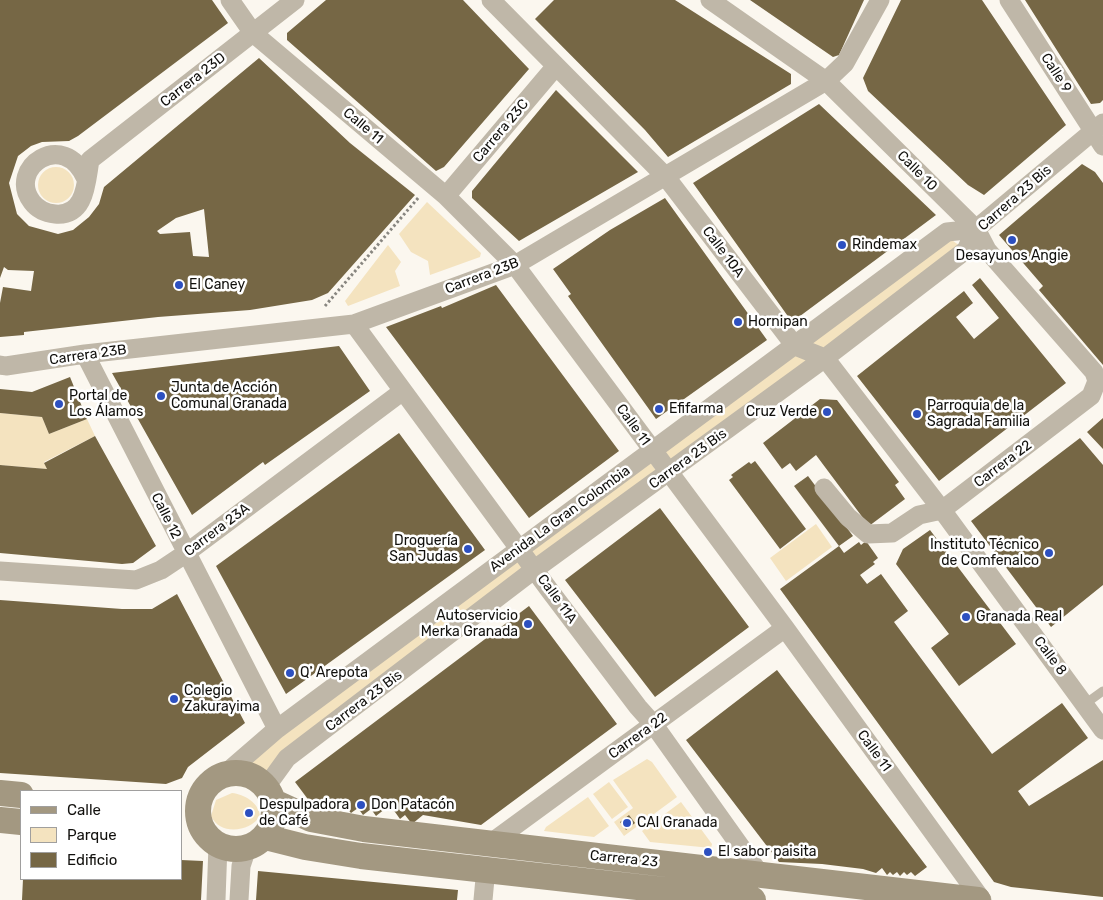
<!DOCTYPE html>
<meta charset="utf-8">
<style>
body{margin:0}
#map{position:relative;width:1103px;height:900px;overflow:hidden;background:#fbf7ef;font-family:Rubik,sans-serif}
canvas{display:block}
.legend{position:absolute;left:20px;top:790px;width:162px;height:90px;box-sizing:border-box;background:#fff;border:1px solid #a09f9e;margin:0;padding:6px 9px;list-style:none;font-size:15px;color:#11100d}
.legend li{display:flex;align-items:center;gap:10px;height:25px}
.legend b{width:25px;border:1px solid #a09f9e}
</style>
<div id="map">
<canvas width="1103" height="900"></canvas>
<ul class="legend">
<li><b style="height:6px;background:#a39881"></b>Calle</li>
<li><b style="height:14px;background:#f4e3bf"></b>Parque</li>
<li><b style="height:14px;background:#766745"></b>Edificio</li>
</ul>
</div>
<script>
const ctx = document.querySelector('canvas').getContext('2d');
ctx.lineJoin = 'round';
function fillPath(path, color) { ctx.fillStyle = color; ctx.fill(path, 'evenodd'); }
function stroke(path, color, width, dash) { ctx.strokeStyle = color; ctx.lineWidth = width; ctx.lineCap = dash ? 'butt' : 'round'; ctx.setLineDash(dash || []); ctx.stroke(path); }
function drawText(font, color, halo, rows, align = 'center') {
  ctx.font = font + ' Rubik,sans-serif'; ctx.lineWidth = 5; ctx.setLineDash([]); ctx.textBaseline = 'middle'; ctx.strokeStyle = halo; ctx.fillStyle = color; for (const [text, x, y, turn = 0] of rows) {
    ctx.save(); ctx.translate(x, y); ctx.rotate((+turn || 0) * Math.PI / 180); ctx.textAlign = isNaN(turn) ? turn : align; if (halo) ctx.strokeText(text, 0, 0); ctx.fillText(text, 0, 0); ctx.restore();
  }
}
fillPath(new Path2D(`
 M38 185a18 18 0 1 1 36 0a18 18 0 1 1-36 0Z
 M 427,202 L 481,253 L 480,257 L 430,275 L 428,261 L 411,252 L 399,234 Z
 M 949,238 L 960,246 L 825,351 L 812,343 Z
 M 388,245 L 401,262 L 395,271 L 400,286 L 348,306 L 345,301 Z
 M 795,355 L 809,361 L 671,462 L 663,453 Z
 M 0,413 L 42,417 L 49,434 L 87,419 L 95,436 L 44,462 L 47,469 L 0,465 Z
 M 649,460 L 657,472 L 536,560 L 530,551 Z
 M 816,524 L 832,547 L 786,581 L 770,558 Z
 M 517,560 L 523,568 L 266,772 L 250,763 L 272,741 Z
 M 647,759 L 652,762 L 677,797 L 624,836 L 614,822 L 633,808 L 613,780 Z
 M 609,782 L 628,807 L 612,819 L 593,794 Z
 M 232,793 C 244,794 259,803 260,816 C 250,832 220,836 211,816 L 216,800 Z
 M 588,797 L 609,826 L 594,837 L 544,831 L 546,827 Z
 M 681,802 L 712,844 L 711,848 L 650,842 L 642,831 Z`), '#f4e3bf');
fillPath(new Path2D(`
 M 0,0 L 212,0 L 228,23 L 78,136 L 69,141 L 42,142 L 31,146 L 18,156 L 9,183 L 17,214 L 29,226 L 58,234 L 73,230 L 89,217 L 99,204 L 104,187 L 259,58 L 350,143 L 415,195 L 328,293 L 312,300 L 250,310 L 158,317 L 24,332 L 24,335 L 0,337 L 0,303 L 3,287 L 31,291 L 34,271 L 8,270 L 4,267 L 0,278 ZM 204,209 L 209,257 L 193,256 L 190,232 L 160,234 L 157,231 L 176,218 Z
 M 326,0 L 463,0 L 529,69 L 444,167 L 436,171 L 287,40 L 287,33 Z
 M 554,0 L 675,0 L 791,74 L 791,84 L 668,157 L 645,130 L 535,19 Z
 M 750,0 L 864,0 L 839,55 L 833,57 Z
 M 901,0 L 982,0 L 1066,125 L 984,195 L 968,185 L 868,91 L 863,78 Z
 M 1025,0 L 1103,0 L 1103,100 L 1100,103 L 1091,104 Z
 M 556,90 L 638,172 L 519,241 L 472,198 L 472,191 Z
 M 819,104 L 936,215 L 792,322 L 693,183 Z
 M 1082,164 L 1095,172 L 1103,183 L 1103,365 L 1039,290 L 1043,286 L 999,235 Z
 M 665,198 L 767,340 L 656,419 L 568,296 L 571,294 L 553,269 L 610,230 Z
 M 980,278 L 1066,383 L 939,481 L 857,376 L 964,291 L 973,303 L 956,317 L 974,339 L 999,318 L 972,285 Z
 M 496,285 L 619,451 L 529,518 L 386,327 L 441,306 L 442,308 Z
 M 339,346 L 370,391 L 265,465 L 263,462 L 192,515 L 112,373 Z
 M 70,377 L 87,419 L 49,434 L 42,417 L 0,413 L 0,389 L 32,392 Z
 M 820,399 L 837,400 L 899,482 L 895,485 L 905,499 L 869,526 L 816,455 L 796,471 L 790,463 L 782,469 L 763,443 Z
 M 1103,418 L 1103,449 L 1087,432 Z
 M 399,433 L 485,550 L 286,694 L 216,566 Z
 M 95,436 L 156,546 L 133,563 L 122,564 L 0,553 L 0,465 L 47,469 L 44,463 Z
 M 1080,438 L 1103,465 L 1103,585 L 1051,627 L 971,521 Z
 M 755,461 L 806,529 L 780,549 L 729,480 L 733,477 L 731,475 L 749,462 L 751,464 Z
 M 808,476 L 853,536 L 839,546 L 794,486 Z
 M 660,508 L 749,627 L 655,697 L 565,580 Z
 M 930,530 L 1016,644 L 959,686 L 931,648 L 949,634 L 896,564 L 903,549 Z
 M 866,541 L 878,558 L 873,562 L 875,564 L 860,575 L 867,584 L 881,574 L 908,611 L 894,622 L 992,754 L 1062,703 L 1088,738 L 1018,791 L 1029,806 L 1103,760 L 1103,897 L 1011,887 L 994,882 L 780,589 L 839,546 L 844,553 L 859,542 L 861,545 Z
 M 177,594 L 245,723 L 188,767 L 182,778 L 166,784 L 0,773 L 0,600 L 122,609 L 152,609 Z
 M 529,606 L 617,724 L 481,825 L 423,815 L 412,824 L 405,815 L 400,819 L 390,805 L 376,816 L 371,809 L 363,815 L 358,808 L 351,813 L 343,804 L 337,809 L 327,796 L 313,806 L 295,782 Z
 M 777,670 L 927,867 L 915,876 L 911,872 L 907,875 L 904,872 L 900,876 L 897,872 L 893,875 L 890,872 L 887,875 L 882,868 L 876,873 L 863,869 L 822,864 L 779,862 L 686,740 Z
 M 629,815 L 635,823 L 626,830 L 620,822 Z
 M 181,860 L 203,861 L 201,900 L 22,900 L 23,879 L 181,879 Z
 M 258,871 L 458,890 L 457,900 L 256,900 Z`), '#766745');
stroke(new Path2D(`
 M 325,306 L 419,197`), '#888680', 3, [2.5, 2.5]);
stroke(new Path2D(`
 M 1085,704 L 1103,691`), '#bfb7a8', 9);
stroke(new Path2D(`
 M 230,0 L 253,33 L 446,196 L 515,265 L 785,628 L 982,900
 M 491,0 L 666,177 L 795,346 L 825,358 L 942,510 L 1103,730
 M 710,0 L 826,81 L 976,229 L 987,250 L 1094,372 L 1097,381 L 1091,396 L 942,510 L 919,515 L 892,533 L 868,534 L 848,517 L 824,488
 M 1009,0 L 1103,146
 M 86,179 C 64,128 6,168 32,202 C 38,210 45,213 55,214 C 86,217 86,182 90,160 L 295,0
 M 446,196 L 556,66
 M 354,324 L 550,591 L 638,707 L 654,725 L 760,874
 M 85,354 L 277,729
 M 0,365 L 6,366 L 85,354 L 354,324 L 515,265 L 826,81 L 845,63 L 880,0
 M 0,571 L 136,580 L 161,570 L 185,554 L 403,391
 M 225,774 L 277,729 L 947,232 L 976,229
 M 266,787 L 287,758 L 535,569 L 825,358 L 966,250 L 976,229 L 1103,123
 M 491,843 L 785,628
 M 216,900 L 218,845
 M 239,900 L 241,866 L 247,848
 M 483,900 L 486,868`), '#bfb7a8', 19);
stroke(new Path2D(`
 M198 811a38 38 0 1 1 76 0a38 38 0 1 1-76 0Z
 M 0,793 L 21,795
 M 274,802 L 311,819 L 364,829 L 978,900
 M 0,820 L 21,822
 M 265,837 L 305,847 L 361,856 L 753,900`), '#a39881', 26);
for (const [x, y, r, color] of [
 [1012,240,5,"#2d50c0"],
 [842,245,5,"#2d50c0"],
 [179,285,5,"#2d50c0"],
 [738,322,5,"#2d50c0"],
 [161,396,5,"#2d50c0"],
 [59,404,5,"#2d50c0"],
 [659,409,5,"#2d50c0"],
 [827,412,5,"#2d50c0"],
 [917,414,5,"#2d50c0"],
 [468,549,5,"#2d50c0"],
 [1049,553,5,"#2d50c0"],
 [966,617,5,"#2d50c0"],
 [528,624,5,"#2d50c0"],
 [290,673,5,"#2d50c0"],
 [174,699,5,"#2d50c0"],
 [361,805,5,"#2d50c0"],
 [249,813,5,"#2d50c0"],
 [627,823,5,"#2d50c0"],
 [708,852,5,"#2d50c0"]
]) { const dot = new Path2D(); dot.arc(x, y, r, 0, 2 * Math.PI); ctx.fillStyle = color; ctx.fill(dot); stroke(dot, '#fff', 2); }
drawText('14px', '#11100d', '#fff', [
 ["Calle 9",1056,73,57],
 ["Carrera 23D",193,80,-38],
 ["Calle 11",363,126,40],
 ["Carrera 23C",501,131,-50],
 ["Calle 10",917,171,45],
 ["Carrera 23 Bis",1015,198,-41],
 ["Calle 10A",723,252,53],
 ["Carrera 23B",482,276,-21],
 ["Carrera 23B",88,355,-8],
 ["Calle 11",633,425,54],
 ["Carrera 23 Bis",688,459,-36],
 ["Carrera 22",1003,464,-37],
 ["Calle 12",166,516,63],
 ["Avenida La Gran Colombia",560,519,-36],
 ["Carrera 23A",217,530,-37],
 ["Calle 11A",557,599,54],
 ["Calle 8",1050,656,53],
 ["Carrera 23 Bis",364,701,-37],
 ["Carrera 22",638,736,-36],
 ["Calle 11",874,751,54],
 ["Carrera 23",624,859,6]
]);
drawText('14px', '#11100d', '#fff', [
 ["Rindemax",852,245],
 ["Desayunos Angie",1012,256,"center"],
 ["El Caney",189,285],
 ["Hornipan",748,322],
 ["Junta de Acción",171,388],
 ["Comunal Granada",171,404],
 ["Portal de",69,396],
 ["Los Álamos",69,412],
 ["Parroquia de la",927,406],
 ["Sagrada Familia",927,422],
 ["Efifarma",669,409],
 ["Cruz Verde",817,412,"right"],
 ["Droguería",458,541,"right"],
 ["San Judas",458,557,"right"],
 ["Instituto Técnico",1039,545,"right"],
 ["de Comfenalco",1039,561,"right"],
 ["Autoservicio",518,616,"right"],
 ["Merka Granada",518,632,"right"],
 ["Granada Real",976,617],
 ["Q' Arepota",300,673],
 ["Colegio",184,691],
 ["Zakurayima",184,707],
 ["Despulpadora",259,805],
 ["de Café",259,821],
 ["Don Patacón",371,805],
 ["CAI Granada",637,823],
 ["El sabor paisita",718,852]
], 'left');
</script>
